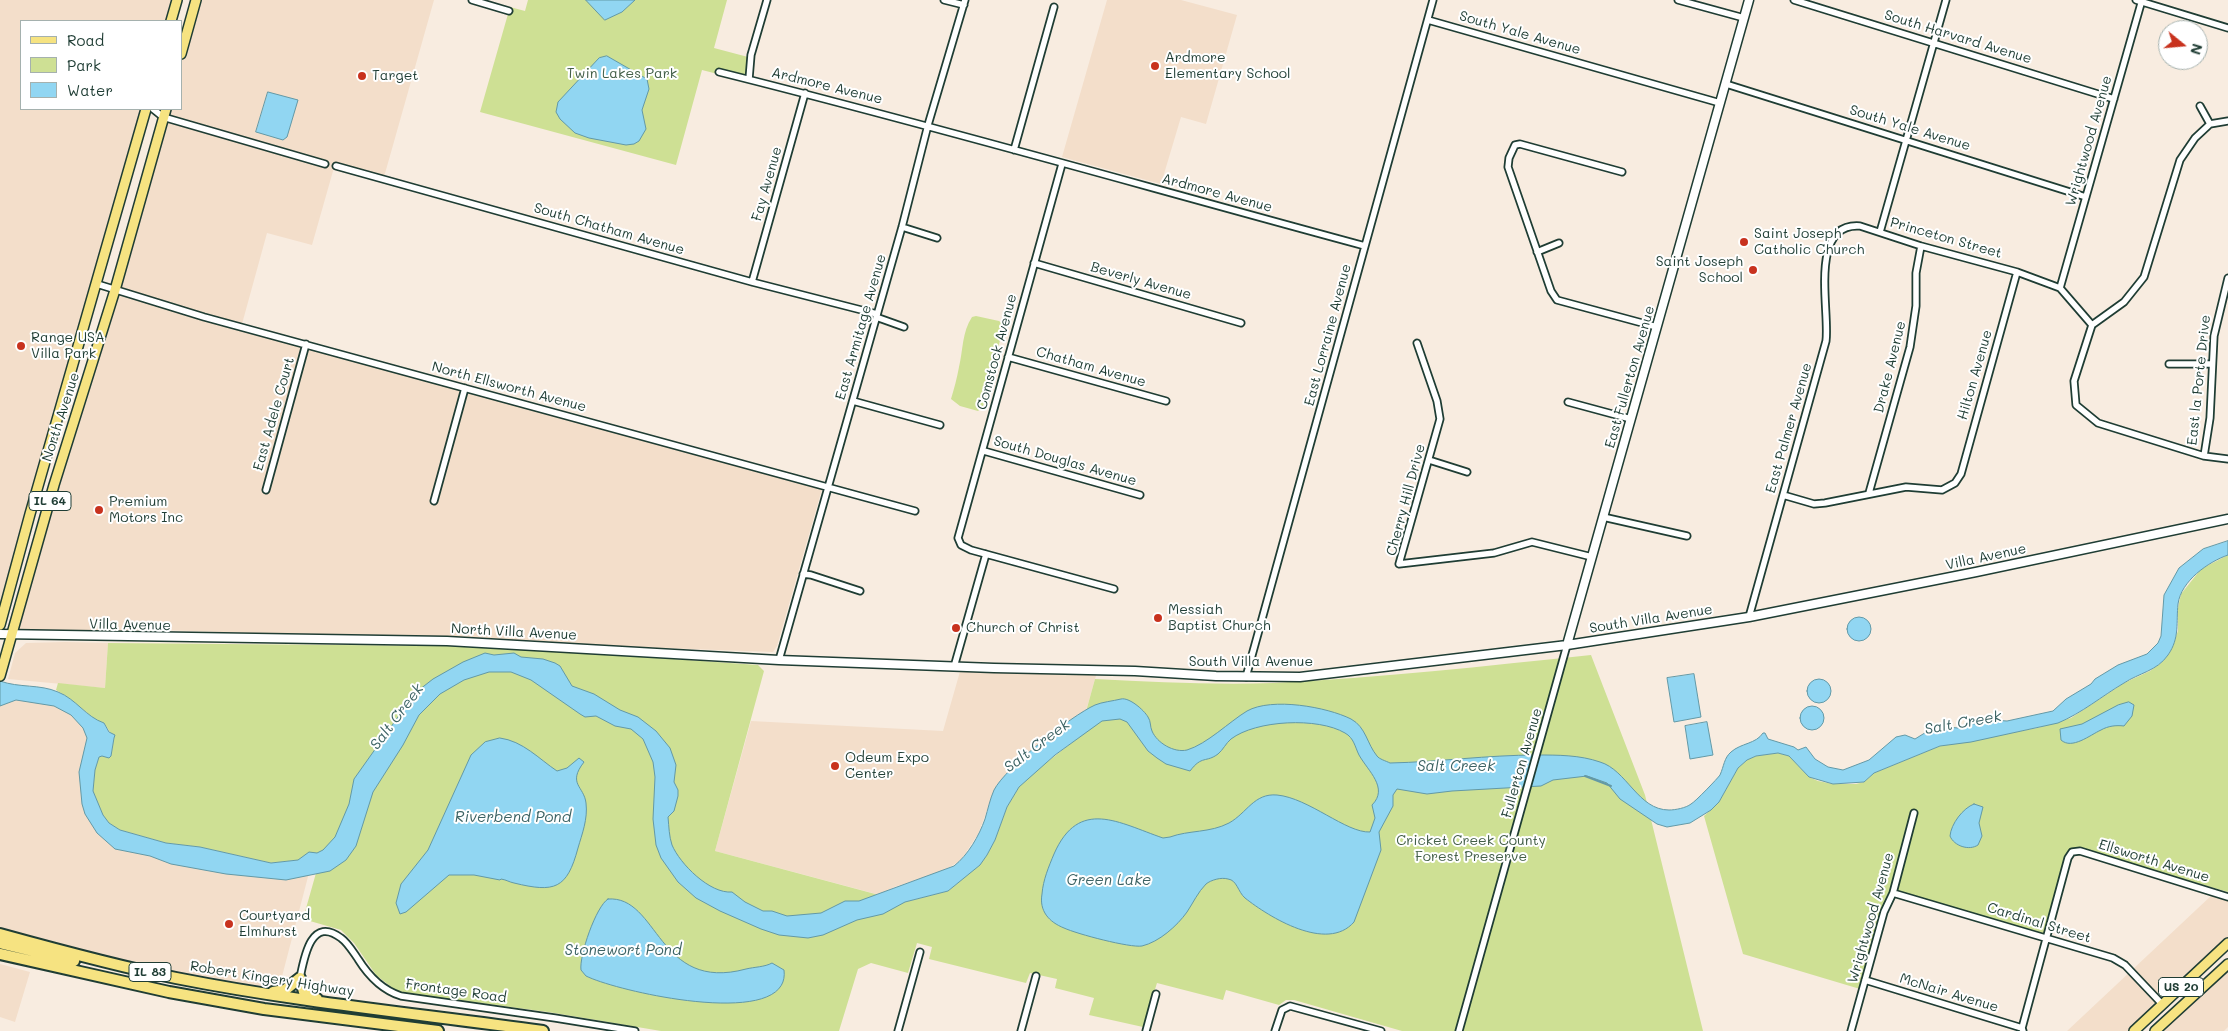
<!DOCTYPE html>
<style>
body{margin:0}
#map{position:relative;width:2228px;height:1031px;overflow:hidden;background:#f8ece0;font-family:Mali,sans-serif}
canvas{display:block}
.legend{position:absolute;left:20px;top:20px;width:162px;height:90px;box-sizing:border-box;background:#fff;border:1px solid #a5b1ae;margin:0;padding:6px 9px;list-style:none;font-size:15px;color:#1f3d34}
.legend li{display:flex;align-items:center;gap:10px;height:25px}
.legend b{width:25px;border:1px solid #a5b1ae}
.north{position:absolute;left:2158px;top:20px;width:50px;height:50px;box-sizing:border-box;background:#fff;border:1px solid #a5b1ae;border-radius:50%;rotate:107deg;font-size:14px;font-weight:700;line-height:20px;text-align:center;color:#1f3d34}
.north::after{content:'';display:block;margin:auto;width:18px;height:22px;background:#c8321e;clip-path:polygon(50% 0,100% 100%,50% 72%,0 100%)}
</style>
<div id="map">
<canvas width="2228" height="1031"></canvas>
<ul class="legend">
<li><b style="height:6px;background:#f6e381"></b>Road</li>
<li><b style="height:14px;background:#cee094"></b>Park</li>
<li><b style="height:14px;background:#91d6f2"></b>Water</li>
</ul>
<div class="north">N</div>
</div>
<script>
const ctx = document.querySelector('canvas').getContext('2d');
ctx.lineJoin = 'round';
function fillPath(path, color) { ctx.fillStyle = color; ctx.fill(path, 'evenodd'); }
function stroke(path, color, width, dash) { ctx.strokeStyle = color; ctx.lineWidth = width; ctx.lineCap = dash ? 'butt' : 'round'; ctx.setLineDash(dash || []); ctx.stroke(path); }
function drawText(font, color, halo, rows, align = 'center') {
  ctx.font = font + ' Mali,sans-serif'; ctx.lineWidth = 4; ctx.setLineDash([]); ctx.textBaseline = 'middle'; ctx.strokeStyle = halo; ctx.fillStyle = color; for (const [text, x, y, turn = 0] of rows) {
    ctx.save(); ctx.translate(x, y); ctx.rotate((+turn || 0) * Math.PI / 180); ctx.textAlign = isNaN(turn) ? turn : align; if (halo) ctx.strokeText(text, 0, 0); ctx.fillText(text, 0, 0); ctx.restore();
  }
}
fillPath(new Path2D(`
 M 0,0 L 175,0 L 170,21 L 21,21 L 21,109 L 145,109 L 0,618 Z
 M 198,0 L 434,0 L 384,177 L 335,164 L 312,245 L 267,233 L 242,324 L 118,288 L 167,109 L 181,109 L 181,60 Z
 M 1107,0 L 1181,0 L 1237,15 L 1206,124 L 1181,117 L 1161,184 L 1062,157 Z
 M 117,292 L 223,324 L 822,489 L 777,646 L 773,652 L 138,629 L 136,634 L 14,633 L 55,490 Z
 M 65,642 L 108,643 L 105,688 L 8,679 L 15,653 L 26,643 Z
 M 961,668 L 1097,672 L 1086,711 L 1030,751 L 1011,768 L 997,785 L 978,834 L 961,860 L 942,872 L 894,887 L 880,895 L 715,851 L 751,721 L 943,731 Z
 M 44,699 L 68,709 L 89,731 L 112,841 L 310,869 L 279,988 L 267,990 L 117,961 L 0,930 L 0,700 Z
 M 2213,894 L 2228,898 L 2228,941 L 2130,1031 L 2067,1031 Z
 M 0,964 L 30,972 L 15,1022 L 0,1017 Z
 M 2228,966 L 2228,1027 L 2224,1031 L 2159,1031 Z`), '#f3deca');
fillPath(new Path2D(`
 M 528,0 L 727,0 L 714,48 L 748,57 L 745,81 L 702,70 L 676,165 L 480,112 L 510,7 L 525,11 Z
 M 976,316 L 999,321 L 1004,325 L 983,406 L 978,411 L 960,406 L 951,399 C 954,389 957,378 959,367 C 963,350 962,332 972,317 Z
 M 2228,555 L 2228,892 L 2074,848 L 2066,855 L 2045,934 L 1895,891 C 1877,904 1866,965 1860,989 L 1743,954 L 1704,816 L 1719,802 L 1738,768 L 1747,760 L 1756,756 L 1778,753 L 1789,756 L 1809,777 L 1818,781 L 1833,784 L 1856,784 L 1864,782 L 1874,773 L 1940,746 L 2037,728 L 2071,718 L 2124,683 L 2150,671 L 2161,663 L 2169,654 L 2178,631 L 2178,608 L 2181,594 L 2201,569 Z
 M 108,643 L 453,646 L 561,651 L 758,665 L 764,671 L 715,851 L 905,902 L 948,891 L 980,864 L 987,855 L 995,840 L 1007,807 L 1019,787 L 1033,773 L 1079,737 L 1095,679 C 1155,682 1214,685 1273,683 C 1380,678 1485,666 1591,655 L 1645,795 L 1703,1031 L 1402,1031 L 1294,1000 L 1286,1000 L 1279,1005 L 1226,990 L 1223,1000 L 1157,983 L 1143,1027 L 1089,1015 L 1094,998 L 1055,988 L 1057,979 L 1030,973 L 1026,983 L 929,959 L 932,947 L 917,943 L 908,973 L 871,963 L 858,969 L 839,1031 L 661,1031 L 548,1012 L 410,994 L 395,990 L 376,975 L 354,943 L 341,930 L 303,919 L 316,873 L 298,860 L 271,863 L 200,847 L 166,843 L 120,830 L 109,823 L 103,815 L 93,791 L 95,770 L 99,757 L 102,755 L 106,757 L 111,756 L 114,738 L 104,723 L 97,721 L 67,697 L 56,690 L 58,683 L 105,688 Z`), '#cee094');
const water = new Path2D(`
 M 586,0 L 635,0 L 622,12 L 605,20 Z
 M 607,56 L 647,79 L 649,89 L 642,110 L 646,129 L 639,141 L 634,144 L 626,145 L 589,138 L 575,133 L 560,119 L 556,112 L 558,102 L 599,58 Z
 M 268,92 L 298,100 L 287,137 L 283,140 L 256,132 Z
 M 2228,541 L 2228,555 C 2208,562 2181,581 2178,604 C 2176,622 2180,638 2168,655 C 2157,671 2139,673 2124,683 C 2102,696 2082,713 2058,723 L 1971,742 L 1940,746 L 1874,773 L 1864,782 L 1833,784 L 1809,777 L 1789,756 L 1778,753 L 1756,756 L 1747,760 L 1738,768 L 1719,802 L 1711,810 L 1690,823 L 1667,827 L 1657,824 L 1620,799 L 1607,783 L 1587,776 L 1553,780 L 1541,786 L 1452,791 L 1427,794 L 1397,789 L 1393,795 L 1393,806 L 1379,832 L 1381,850 L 1354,922 C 1327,953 1269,917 1245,898 C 1238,892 1237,880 1228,879 C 1221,877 1211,880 1206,884 C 1198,892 1193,903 1187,912 C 1177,926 1159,942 1142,946 C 1130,948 1077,934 1064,928 C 1049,922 1039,911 1042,894 C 1043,880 1049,866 1054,854 C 1079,797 1119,823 1163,838 L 1170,837 C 1189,830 1210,833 1229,823 C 1247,813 1254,793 1277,795 C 1309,798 1346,833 1370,832 L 1375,818 L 1372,805 C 1389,788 1368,771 1359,755 C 1355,747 1354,738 1345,733 C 1318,717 1256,720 1231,739 C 1226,743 1223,750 1218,754 C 1206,763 1202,755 1190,771 L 1166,764 L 1157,758 L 1148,751 L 1127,722 L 1120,719 L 1102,721 L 1055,755 L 1019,787 L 1007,807 L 995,840 L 987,855 L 980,865 L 948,891 L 905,902 L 883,914 L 857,920 L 823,935 L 808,938 L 779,935 L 761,929 L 720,911 L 696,898 L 678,882 L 661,858 L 656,845 L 653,819 L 655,777 L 653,762 L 643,739 L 631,729 L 615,726 L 596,716 L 585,717 L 580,714 L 531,680 L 511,672 L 489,672 L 464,680 L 440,694 L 419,715 L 403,745 L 373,792 L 356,846 L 346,860 L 330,871 L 286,880 L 226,874 L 171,864 L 150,856 L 115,849 L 97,833 L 85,814 L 82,804 L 79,772 L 87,738 L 83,728 L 71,715 L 54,706 L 16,700 L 0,706 L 0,681 C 19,688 40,684 58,692 C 76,699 86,717 104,723 L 109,732 L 115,735 L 114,738 L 111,756 L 109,758 L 102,756 L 99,757 L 95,770 L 93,791 L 103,815 L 109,823 L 120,830 L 166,843 L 200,847 L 271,863 L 298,860 L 309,852 L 317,853 L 323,850 L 335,837 L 349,804 L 354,779 L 415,693 L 433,679 L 463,662 L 485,653 L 494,655 L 514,653 L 521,657 L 543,659 L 555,663 L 560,666 L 572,686 L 594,694 L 620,710 L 638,717 L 656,731 L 670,748 L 676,765 L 674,782 L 678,790 L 678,796 L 674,811 L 668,817 C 669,827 669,836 672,845 C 680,864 710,894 732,892 L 745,902 L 763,911 L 772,911 L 787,916 L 821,913 L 845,901 L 859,901 L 954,866 C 968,855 979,836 985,819 C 988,809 990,799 994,790 C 1006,767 1071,716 1095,705 C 1102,702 1113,701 1121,699 C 1129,697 1144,710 1148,717 C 1151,721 1150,727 1152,731 C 1157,743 1174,753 1187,750 C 1207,744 1229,722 1247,711 C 1272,697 1327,707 1351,719 C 1366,727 1367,744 1377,756 C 1379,759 1386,761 1390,763 C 1439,762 1487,755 1537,755 C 1558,755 1580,755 1600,762 C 1627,770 1638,810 1669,810 C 1675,810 1686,808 1691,804 C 1695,802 1718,778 1720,775 C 1724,766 1724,758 1731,752 C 1741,743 1756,744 1763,733 L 1765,733 L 1768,739 L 1794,747 L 1798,750 L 1806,747 L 1815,759 L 1828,767 L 1843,770 L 1869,760 L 1896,737 L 1905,735 L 1915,739 L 1936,726 L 1958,728 L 1968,723 L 1975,724 L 1992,720 L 2007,721 L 2053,711 L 2066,699 L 2091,684 L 2095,679 L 2118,665 L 2147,654 L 2158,643 L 2161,636 L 2164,595 L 2179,568 L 2203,549 Z
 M1847 629a12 12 0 1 1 24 0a12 12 0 1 1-24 0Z
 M 1694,674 L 1701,717 L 1674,722 L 1667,678 Z
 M1807 691a12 12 0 1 1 24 0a12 12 0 1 1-24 0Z
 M 2129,702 L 2134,705 L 2132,716 L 2124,726 C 2116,725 2108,726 2101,730 C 2090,735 2072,750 2061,740 L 2060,729 L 2082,724 L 2118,705 Z
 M1800 718a12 12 0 1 1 24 0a12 12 0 1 1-24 0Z
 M 1707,722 L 1713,755 L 1690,759 L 1685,726 Z
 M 500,738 C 523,741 539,759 557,771 L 567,768 L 579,758 L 584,762 C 567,784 584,786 586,803 C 588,819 582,834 578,848 C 567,889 555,893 514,883 C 509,882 507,880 501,879 L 500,880 L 474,875 L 449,875 L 406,912 L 400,914 L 396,903 L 401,884 L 428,850 L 471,755 L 485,742 Z
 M 1974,804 L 1983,807 L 1979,823 L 1982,836 L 1978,845 C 1969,851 1954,846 1950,836 C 1951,824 1963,808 1974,804 Z
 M 608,899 C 659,895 657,993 746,969 C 754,967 765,967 772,963 L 784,970 C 792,1031 618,992 586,976 L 581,970 C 579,956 596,906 608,899 Z`);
fillPath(water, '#91d6f2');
stroke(water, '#6399a6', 1);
stroke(new Path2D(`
 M 1585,776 L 1611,786`), '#6399a6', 2);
const street = new Path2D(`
 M 472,0 L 509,11
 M 944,0 L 964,5
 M 1678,0 L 1744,18
 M 1794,0 L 2114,99
 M 2136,0 L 2228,28
 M 1428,20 L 1720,103
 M 719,72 C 936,126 1150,188 1365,246
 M 749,79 L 751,55 L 767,0
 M 1726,84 L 2086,197
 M 2200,106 L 2210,124 L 2228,121
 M 153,109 L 163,117 L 325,164
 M 2210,124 L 2195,138 L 2180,160 L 2144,277 L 2124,302 L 2092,325 L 2074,381 L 2076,405 L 2098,423 L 2204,456 L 2228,459
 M 1014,150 L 1054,7
 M 1062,164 L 958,538 L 961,545 L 971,550 L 1114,589
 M 336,166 L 752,282 L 877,314
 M 1622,172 L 1520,144 L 1515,145 L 1509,158 L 1508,167 L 1551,291 L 1557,300 L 1657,327
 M 902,227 L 937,238
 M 1880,232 L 1946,0
 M 1537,252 L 1559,243
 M 1034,263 L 1241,323
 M 752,282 L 805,93
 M 97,284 L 204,317 L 915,511
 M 2060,288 L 2142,0
 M 876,317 L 904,327
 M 1417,343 L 1437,401 L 1440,419 L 1399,564 L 1494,553 L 1532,542 L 1592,557
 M 1008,357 L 1166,401
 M 2169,364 L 2211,364
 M 853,401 L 940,425
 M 1568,402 L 1631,419
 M 984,451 L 1140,495
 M 2204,456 L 2210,418 L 2214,336 L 2228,278
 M 1429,460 L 1467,472
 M 266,490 L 306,344
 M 1869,493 L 1910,347 L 1916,306 L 1916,273 L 1921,246
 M 1783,495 L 1814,504 L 1825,503 L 1906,487 L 1942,490 L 1955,483 L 1961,474 L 2017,272
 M 434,501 L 465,388
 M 1603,517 L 1687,536
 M 803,574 L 811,575 L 860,591
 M 1749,617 L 1826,341 C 1830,311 1808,222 1860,226 L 1921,246 L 2017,272 L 2060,288 L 2092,325
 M 779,660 L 902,227 L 928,125 L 965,0
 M 954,667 L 986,554
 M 1246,677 L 1433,0
 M 1893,893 L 2113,958 L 2125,965 L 2162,1004
 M 300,978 C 304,958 311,915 341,938 C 348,943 353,952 358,959 C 368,975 382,990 401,996 L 555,1018 L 635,1031
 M 1865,980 L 2022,1028 L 2023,1031
 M 2022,1028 L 2068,858 L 2072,852 L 2080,851 L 2228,897
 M 898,1031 L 920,952
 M 1021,1031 L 1036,976
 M 1146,1031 L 1156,994
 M 1275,1031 L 1282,1010 L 1290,1006 L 1381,1031
 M 1459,1031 L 1567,645
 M 1851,1031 L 1884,912 L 1893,893 L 1914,813`);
const secondary = new Path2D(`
 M 0,634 L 447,641 L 779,660 L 994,668 L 1135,671 L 1216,676 L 1300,677 L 1567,645 L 1749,617 L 1976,572 L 2228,519
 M 1567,645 L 1749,0`);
const primary = new Path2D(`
 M 171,21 L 177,0
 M 181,54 L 196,0
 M 0,625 L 30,514 L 146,109
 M 0,676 L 54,485 L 115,290 L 166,109
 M 2134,1031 L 2228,943
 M 2155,1031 L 2228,964`);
const highway = new Path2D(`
 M 0,934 C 58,950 117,966 176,978 C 297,1002 421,1014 543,1031
 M 0,943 L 74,961
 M 0,954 L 169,992 L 264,1009 L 438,1031
 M 300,978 L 304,992 L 317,999
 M 273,992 L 285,990 L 300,978`);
stroke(street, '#1f3d34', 9);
stroke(secondary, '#1f3d34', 11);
stroke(primary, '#1f3d34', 12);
stroke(highway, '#1f3d34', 14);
stroke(street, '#fff', 5.5);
stroke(secondary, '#fff', 8);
stroke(primary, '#f6e381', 9);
stroke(highway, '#f6e381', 10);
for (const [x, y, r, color] of [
 [1155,66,5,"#c8321e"],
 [362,76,5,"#c8321e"],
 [1744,242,5,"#c8321e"],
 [1753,270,5,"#c8321e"],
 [21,346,5,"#c8321e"],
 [99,510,5,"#c8321e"],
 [1158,618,5,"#c8321e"],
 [956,628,5,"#c8321e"],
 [835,766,5,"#c8321e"],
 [229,924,5,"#c8321e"]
]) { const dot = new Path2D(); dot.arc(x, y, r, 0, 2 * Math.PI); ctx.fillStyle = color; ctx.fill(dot); stroke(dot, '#fff', 2); }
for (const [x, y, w] of [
 [50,501,42],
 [150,972,42],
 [2181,987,45]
]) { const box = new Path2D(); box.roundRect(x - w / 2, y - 9.5, w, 19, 4); ctx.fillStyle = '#fff'; ctx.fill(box); stroke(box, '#1f3d34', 1); }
drawText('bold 12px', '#1f3d34', null, [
 ["IL 64",50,501],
 ["IL 83",150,972],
 ["US 20",2181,987]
]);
drawText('14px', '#1f3d34', '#fff', [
 ["South Yale Avenue",1520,33,16],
 ["South Harvard Avenue",1958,37,17],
 ["Ardmore Avenue",827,86,14],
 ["South Yale Avenue",1910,128,17],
 ["Wrightwood Avenue",2089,141,-74],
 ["Fay Avenue",767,184,-74],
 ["Ardmore Avenue",1217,193,15],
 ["South Chatham Avenue",609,229,16],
 ["Princeton Street",1946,238,16],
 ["Beverly Avenue",1141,281,16],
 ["East Armitage Avenue",861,327,-74],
 ["East Lorraine Avenue",1328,335,-75],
 ["Comstock Avenue",997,352,-75],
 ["Chatham Avenue",1091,367,16],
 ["Drake Avenue",1890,367,-76],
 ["Hilton Avenue",1975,375,-74],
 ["East Fullerton Avenue",1630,377,-74],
 ["East la Porte Drive",2199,380,-84],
 ["North Ellsworth Avenue",509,387,15],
 ["East Adele Court",274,414,-74],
 ["North Avenue",61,417,-72],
 ["East Palmer Avenue",1789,428,-74],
 ["South Douglas Avenue",1065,461,16],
 ["Cherry Hill Drive",1406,500,-75],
 ["Villa Avenue",1986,557,-12],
 ["South Villa Avenue",1651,619,-9],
 ["Villa Avenue",130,625,1],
 ["North Villa Avenue",514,632,3],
 ["South Villa Avenue",1251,662],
 ["Fullerton Avenue",1522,763,-74],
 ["Ellsworth Avenue",2154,861,17],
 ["Wrightwood Avenue",1871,918,-74],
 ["Cardinal Street",2039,923,17],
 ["Robert Kingery Highway",272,979,9],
 ["Frontage Road",456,991,8],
 ["McNair Avenue",1949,993,17]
]);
drawText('14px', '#1f3d34', '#fff', [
 ["Ardmore",1165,58],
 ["Elementary School",1165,74],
 ["Target",372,76],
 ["Saint Joseph",1754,234],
 ["Catholic Church",1754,250],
 ["Saint Joseph",1743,262,"right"],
 ["School",1743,278,"right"],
 ["Range USA",31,338],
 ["Villa Park",31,354],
 ["Premium",109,502],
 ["Motors Inc",109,518],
 ["Messiah",1168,610],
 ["Baptist Church",1168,626],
 ["Church of Christ",966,628],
 ["Odeum Expo",845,758],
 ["Center",845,774],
 ["Courtyard",239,916],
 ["Elmhurst",239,932]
], 'left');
drawText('14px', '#425e47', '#fff', [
 ["Twin Lakes Park",622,74],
 ["Cricket Creek County",1471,841],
 ["Forest Preserve",1471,857]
]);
drawText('italic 15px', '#3c6364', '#fff', [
 ["Salt Creek",397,717,-53],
 ["Salt Creek",1963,723,-10],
 ["Salt Creek",1037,746,-37],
 ["Salt Creek",1456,766],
 ["Riverbend Pond",513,817],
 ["Green Lake",1109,880],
 ["Stonewort Pond",623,950]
]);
</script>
